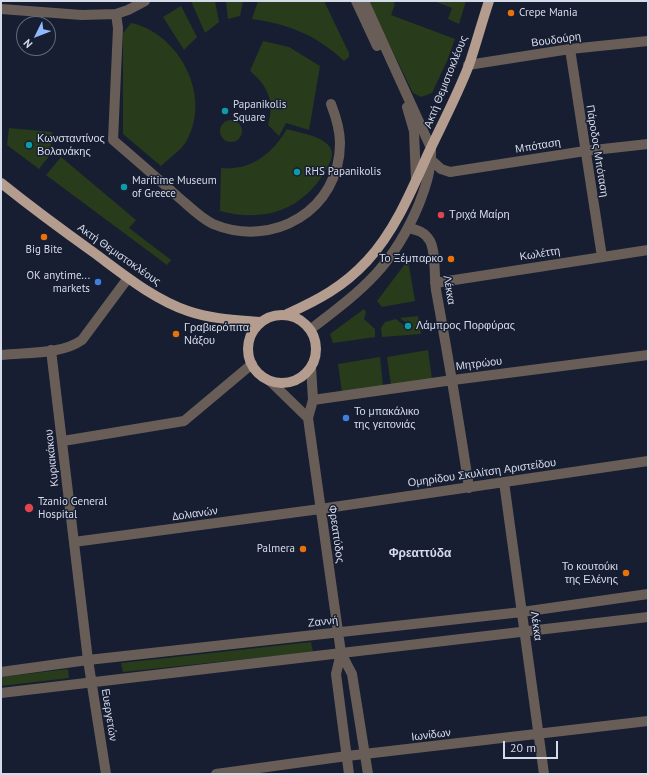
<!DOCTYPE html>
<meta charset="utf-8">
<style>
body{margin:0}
#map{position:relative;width:649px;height:775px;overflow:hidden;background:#171e32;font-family:"PT Sans",sans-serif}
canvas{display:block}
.frame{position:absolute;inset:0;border:2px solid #d6dbe9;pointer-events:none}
.north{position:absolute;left:16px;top:16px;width:40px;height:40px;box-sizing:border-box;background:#171e32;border:1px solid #636a7b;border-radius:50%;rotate:227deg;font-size:11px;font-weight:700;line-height:16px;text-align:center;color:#d6dbe9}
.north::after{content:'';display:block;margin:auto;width:14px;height:18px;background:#8fb8fd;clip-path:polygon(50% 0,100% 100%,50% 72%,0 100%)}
.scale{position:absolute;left:503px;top:741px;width:55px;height:18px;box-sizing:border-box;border:2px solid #d6dbe9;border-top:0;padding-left:5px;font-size:12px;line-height:14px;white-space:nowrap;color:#d6dbe9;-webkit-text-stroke:3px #171e32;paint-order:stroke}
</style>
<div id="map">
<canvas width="649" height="775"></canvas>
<div class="frame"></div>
<div class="north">N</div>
<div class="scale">20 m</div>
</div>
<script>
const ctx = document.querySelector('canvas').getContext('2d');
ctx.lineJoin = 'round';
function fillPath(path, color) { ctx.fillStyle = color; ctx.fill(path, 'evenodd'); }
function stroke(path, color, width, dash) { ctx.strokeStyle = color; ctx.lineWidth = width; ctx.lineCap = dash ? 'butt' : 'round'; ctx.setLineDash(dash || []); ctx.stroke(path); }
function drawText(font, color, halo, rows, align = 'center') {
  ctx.font = font + ' "PT Sans",sans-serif'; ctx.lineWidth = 3; ctx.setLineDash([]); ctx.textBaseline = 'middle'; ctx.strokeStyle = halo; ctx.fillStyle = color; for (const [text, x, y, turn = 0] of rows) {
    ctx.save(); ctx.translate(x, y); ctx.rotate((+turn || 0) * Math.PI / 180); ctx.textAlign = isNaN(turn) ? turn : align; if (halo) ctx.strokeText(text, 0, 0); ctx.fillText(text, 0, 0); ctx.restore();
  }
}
fillPath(new Path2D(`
 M 191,1 L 215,1 L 219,22 L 205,33 Z
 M 226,1 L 243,1 L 240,16 L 228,19 Z
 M 258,1 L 324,1 L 349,53 L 349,57 L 344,61 C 317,35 288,24 252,19 Z
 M 368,1 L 393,1 L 395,4 L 391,15 L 455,39 L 447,61 L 432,93 L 421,97 L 413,93 Z
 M 434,1 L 466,1 L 459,24 L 448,19 L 452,8 Z
 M 181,6 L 197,37 L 184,50 L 163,17 Z
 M 131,23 C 179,33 212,96 187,140 C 182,150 169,158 161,166 L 123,134 L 123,33 Z
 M 263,41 L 289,47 L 320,66 L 309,130 L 286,123 L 279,136 L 268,125 C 275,102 268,86 250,71 Z
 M220 131a11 11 0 1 1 22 0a11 11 0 1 1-22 0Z
 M 9,128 L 52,132 L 50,155 L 39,169 L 7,145 Z
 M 287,129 C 299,133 320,135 329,146 C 335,153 331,161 327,168 C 304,210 264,223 220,211 L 221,168 C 251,171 272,154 287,129 Z
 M 61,157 L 136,220 L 129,228 L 171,260 L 167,265 L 46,175 Z
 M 408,260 L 415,301 L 382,307 L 377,301 Z
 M 364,309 L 366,312 L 364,319 L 375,329 L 375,337 L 333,343 L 330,334 Z
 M 418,316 L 421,334 L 382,337 L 381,328 L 385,322 L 396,319 L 405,326 L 408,325 L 400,318 Z
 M 428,350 L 432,379 L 391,385 L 387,357 Z
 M 380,357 L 383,386 L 342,392 L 338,364 Z
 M 311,642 L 313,652 L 123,672 L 121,663 Z
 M 68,669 L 69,678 L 1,686 L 1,677 Z`), '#283b1b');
stroke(new Path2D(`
 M 356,1 L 377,46
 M 1,9 L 82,15 L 116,14 L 128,10 L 145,1
 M 116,14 L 118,28 L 113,140 C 134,158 156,177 177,196 C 188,205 200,218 213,224 C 273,249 340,210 340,143 C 340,129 336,117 331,104
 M 570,49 L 602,257
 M 468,65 L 570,49 L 648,41
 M 407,107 L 414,131 L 416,180
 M 429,158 L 441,169 L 450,172 L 585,151 L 648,144
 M 408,228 C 418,230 425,232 430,241 C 436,252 434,277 436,290 C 448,356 459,421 469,488
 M 435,283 L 648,250
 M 311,329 C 362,290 393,267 419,204 C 426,186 432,168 431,148 L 364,1
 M 51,350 L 88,660 L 106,774
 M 1,355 C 26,352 61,355 82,340 L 128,278
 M 311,367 L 313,400 L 308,418 L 341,653 L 352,674 L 368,774
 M 270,381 L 308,418
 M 313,400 L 453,380 L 648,355
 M 63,441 L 184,421 L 252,364
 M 504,482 L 544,774
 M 74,542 L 320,509 L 648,461
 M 341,653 L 336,674 L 349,774
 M 1,672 L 88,660 L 522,612 L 648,594
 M 1,693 L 648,617
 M 216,774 L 347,756 L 648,721`), '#695e57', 10);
stroke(new Path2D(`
 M 1,183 C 31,207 62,230 93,252 C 123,274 153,299 188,311 C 211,319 236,320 260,322
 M 287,314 C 318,300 343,287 367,261 C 394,232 411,192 427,156 C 441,126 457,96 469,65 C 476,44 482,22 489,1
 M248 349a34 34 0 1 1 68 0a34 34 0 1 1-68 0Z`), '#b49d8f', 10);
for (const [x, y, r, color] of [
 [511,13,4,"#e8710a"],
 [225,111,4,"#0f9aa8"],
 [29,145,4,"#0f9aa8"],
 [297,172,4,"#0f9aa8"],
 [124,187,4,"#0f9aa8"],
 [441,215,4,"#e0444e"],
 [44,237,4,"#e8710a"],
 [451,259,4,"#e8710a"],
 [98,282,4,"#3f7fe0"],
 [408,326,4,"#0f9aa8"],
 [176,334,4,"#e8710a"],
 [346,418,4,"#3f7fe0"],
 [29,508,5,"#e0444e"],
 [303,549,4,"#e8710a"],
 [626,573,4,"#e8710a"]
]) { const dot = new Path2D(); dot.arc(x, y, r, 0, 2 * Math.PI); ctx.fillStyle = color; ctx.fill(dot); stroke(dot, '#171e32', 1.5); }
drawText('11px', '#d6dbe9', '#171e32', [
 ["Crepe Mania",519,13],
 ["Papanikolis",233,105],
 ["Square",233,118],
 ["Κωνσταντίνος",37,139],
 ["Βολανάκης",37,152],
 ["RHS Papanikolis",305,172],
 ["Maritime Museum",132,181],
 ["of Greece",132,194],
 ["Τριχά Μαίρη",449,215],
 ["Big Bite",44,250,"center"],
 ["Το Ξέμπαρκο",443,259,"right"],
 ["OK anytime...",90,276,"right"],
 ["markets",90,289,"right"],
 ["Λάμπρος Πορφύρας",416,326],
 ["Γραβιερόπιτα",184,328],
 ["Νάξου",184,341],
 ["Το μπακάλικο",354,412],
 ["της γειτονιάς",354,425],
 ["Tzanio General",38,502],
 ["Hospital",38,515],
 ["Palmera",295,549,"right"],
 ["Το κουτούκι",618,567,"right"],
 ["της Ελένης",618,580,"right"]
], 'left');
drawText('11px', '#d6dbe9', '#171e32', [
 ["Βουδούρη",556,40,-8],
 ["Ακτή Θεμιστοκλέους",446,82,-68],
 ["Μπόταση",538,146,-9],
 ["Πάροδος Μπόταση",597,151,81],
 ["Κωλέττη",540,254,-9],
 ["Ακτή Θεμιστοκλέους",119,255,35],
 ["Λέκκα",449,290,81],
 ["Μητρώου",479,364,-7],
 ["Κυριακάκου",52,458,-96],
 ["Ομηρίδου Σκυλίτση Αριστείδου",482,473,-8],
 ["Δολιανών",195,514,-8],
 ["Φρεαττύδος",336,534,82],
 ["Ζαννή",323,622,-6],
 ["Λέκκα",536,626,82],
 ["Ευεργετών",109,715,81],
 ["Ιωνίδων",431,735,-7]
]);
drawText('bold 12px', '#d6dbe9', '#171e32', [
 ["Φρεαττύδα",420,554]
]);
</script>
